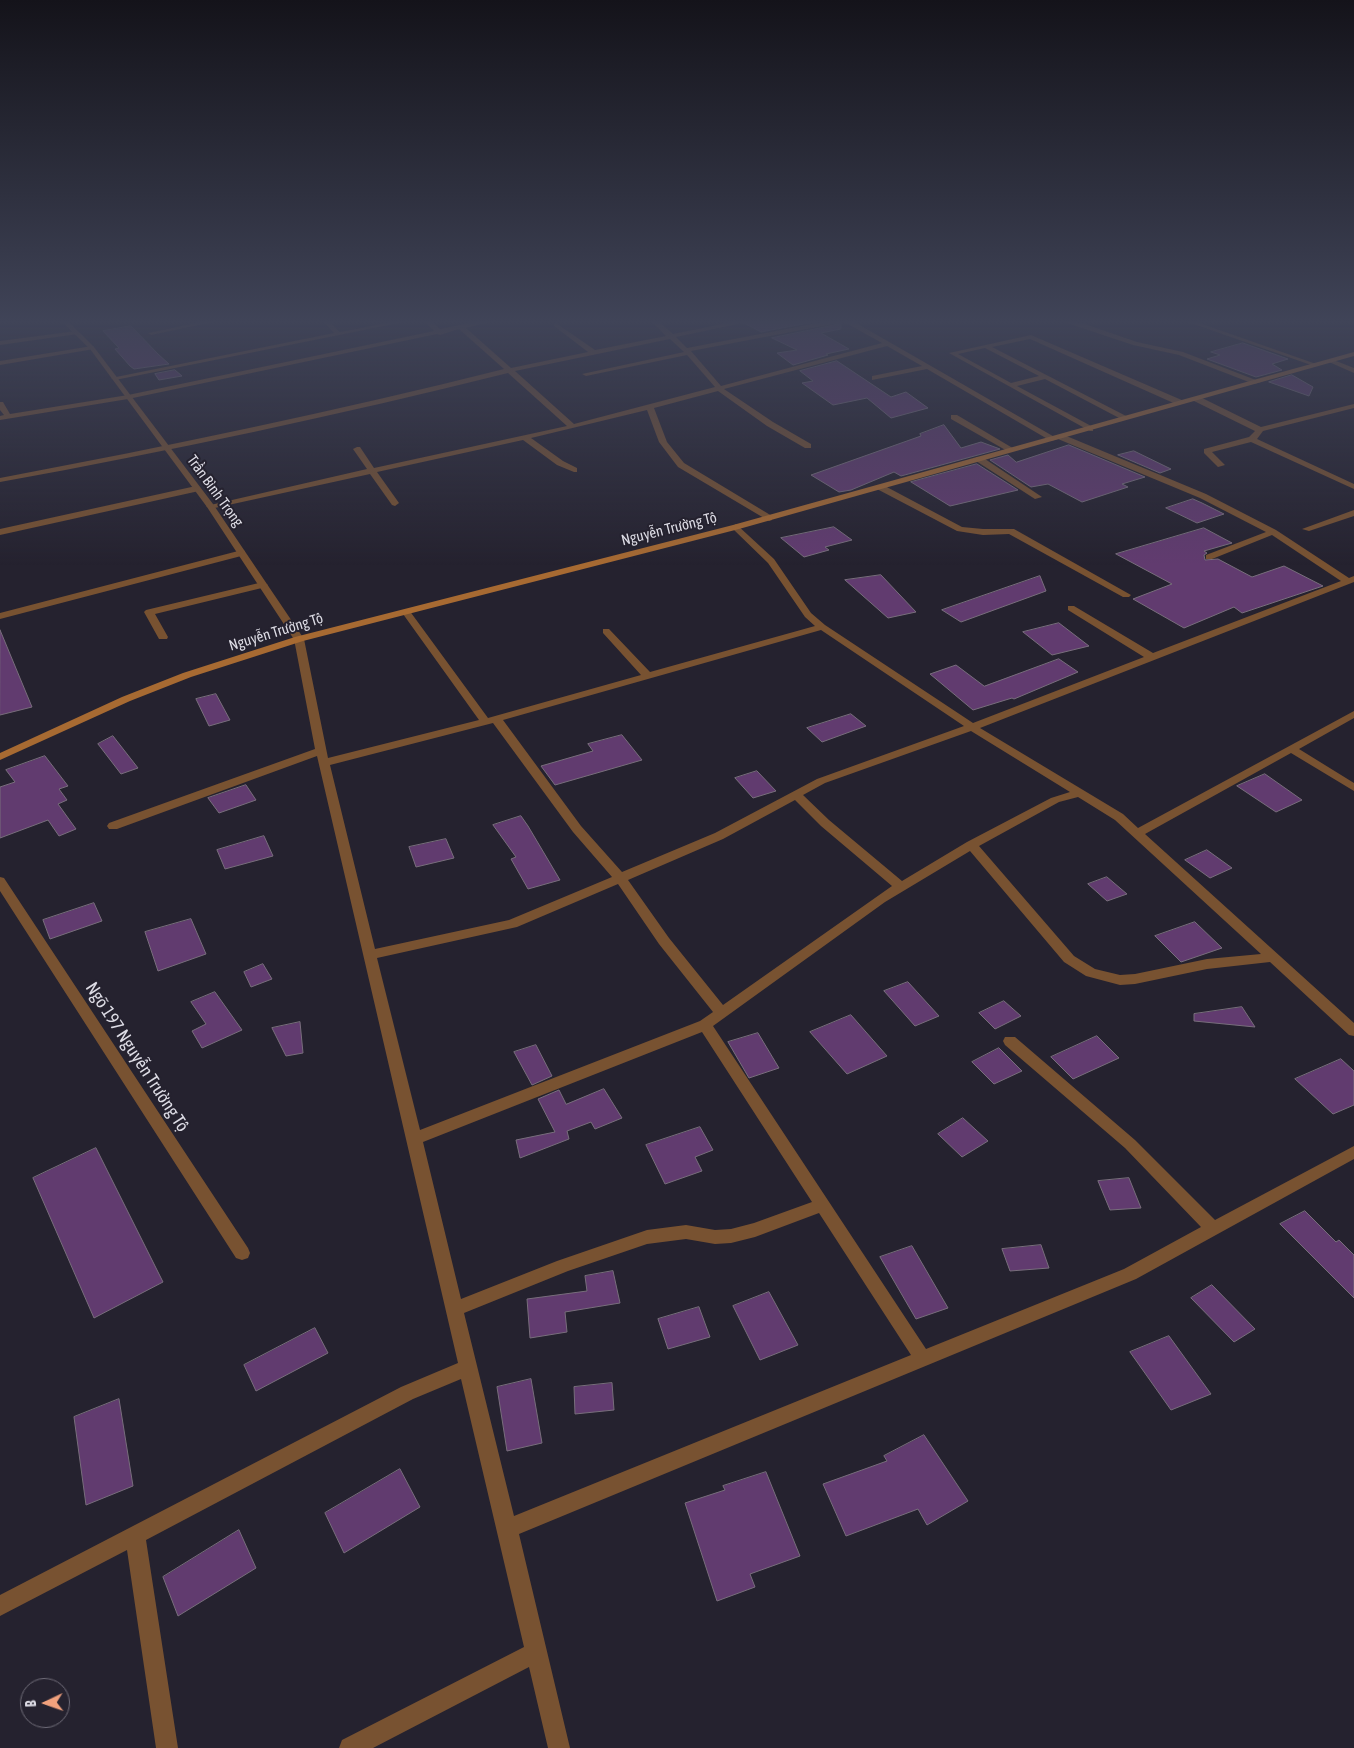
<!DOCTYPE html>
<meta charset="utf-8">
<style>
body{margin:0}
#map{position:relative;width:1354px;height:1748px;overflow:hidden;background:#25222f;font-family:"Asap Condensed",sans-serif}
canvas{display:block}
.north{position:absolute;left:20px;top:1678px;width:50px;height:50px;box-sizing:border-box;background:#25222f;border:1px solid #6f6c78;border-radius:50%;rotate:267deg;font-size:14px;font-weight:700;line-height:20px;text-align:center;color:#dddce5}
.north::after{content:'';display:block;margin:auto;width:18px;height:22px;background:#f1a17d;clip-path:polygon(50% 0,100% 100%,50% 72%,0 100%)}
</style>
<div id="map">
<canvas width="1354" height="1748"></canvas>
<div class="north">B</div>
</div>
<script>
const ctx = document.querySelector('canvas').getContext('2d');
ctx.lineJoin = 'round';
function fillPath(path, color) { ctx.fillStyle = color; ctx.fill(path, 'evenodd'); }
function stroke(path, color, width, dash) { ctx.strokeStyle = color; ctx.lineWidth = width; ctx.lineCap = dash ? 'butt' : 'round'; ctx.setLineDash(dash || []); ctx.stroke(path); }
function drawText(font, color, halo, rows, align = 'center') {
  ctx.font = font + ' "Asap Condensed",sans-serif'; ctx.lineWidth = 4; ctx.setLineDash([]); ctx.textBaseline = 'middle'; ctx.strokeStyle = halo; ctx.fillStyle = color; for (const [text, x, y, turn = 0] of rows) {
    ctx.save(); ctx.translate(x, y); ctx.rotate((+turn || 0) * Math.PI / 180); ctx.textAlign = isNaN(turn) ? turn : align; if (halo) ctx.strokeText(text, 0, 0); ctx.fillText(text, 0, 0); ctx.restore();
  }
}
const building = new Path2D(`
 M 743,320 L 824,320 L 761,332 L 742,322 Z
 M 841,324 L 841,329 L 821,333 L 849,349 L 826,354 L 828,355 L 793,365 L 777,353 L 797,350 L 772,338 Z
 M 131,326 L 158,354 L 169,364 L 134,369 L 130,366 L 115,349 L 119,348 L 103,331 Z
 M 1243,343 L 1288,359 L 1272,364 L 1282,370 L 1256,377 L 1207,359 L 1220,355 L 1211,352 Z
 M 837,361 L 891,397 L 906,392 L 928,408 L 891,418 L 867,398 L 833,405 L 802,383 L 813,381 L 800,371 Z
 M 175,370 L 182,376 L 159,380 L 155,374 Z
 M 1292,375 L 1313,387 L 1309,396 L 1269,382 Z
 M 944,425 L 961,448 L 981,442 L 1000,449 L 901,476 L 894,472 L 851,490 L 839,492 L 811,475 L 921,436 L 920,434 Z
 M 1069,445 L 1145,477 L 1122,484 L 1128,487 L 1082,502 L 1048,484 L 1031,487 L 990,460 L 1008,455 L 1016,462 Z
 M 1134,451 L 1171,469 L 1160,473 L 1118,455 Z
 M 977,464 L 1018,490 L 950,506 L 911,482 Z
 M 1193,499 L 1202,503 L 1224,514 L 1197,523 L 1166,508 Z
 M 834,527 L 852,540 L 825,547 L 829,550 L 804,557 L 781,538 Z
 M 1204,528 L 1232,543 L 1204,551 L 1207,553 L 1204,555 L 1205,560 L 1218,559 L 1252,577 L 1284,566 L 1323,586 L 1242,613 L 1234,607 L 1184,628 L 1133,599 L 1172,584 L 1116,554 Z
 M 881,575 L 916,612 L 888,618 L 845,580 Z
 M 1040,576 L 1046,591 L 961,622 L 942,610 Z
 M 1059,623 L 1089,646 L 1052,655 L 1023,632 Z
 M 0,630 L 32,707 L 0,715 Z
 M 1059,659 L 1078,672 L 1014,699 L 1012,698 L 973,710 L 930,674 L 956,665 L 984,686 Z
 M 216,694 L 230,720 L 209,726 L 196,699 Z
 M 851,714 L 866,726 L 822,742 L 807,728 Z
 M 622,735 L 642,760 L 555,785 L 541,766 L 593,751 L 588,744 Z
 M 113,736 L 138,768 L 121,774 L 98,744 Z
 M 45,756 L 68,786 L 59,789 L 67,800 L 58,804 L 76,829 L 59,836 L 48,820 L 0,838 L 0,787 L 15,782 L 6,770 Z
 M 757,771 L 776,791 L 753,798 L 735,778 Z
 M 1265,774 L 1302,800 L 1276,812 L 1237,786 Z
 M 246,785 L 256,800 L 219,813 L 208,798 Z
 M 521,816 L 528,826 L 560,880 L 528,889 L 511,859 L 516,857 L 493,825 Z
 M 264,836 L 273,856 L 225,869 L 217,850 Z
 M 446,839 L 454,858 L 416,867 L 409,847 Z
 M 1207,850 L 1232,868 L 1210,878 L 1185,860 Z
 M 1107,877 L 1127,894 L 1107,901 L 1088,884 Z
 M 94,903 L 102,921 L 50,939 L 43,920 Z
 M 191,919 L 206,954 L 158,971 L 145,932 Z
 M 1195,922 L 1222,948 L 1181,962 L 1155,936 Z
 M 263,964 L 272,979 L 251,987 L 244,972 Z
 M 908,982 L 939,1016 L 915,1026 L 884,991 Z
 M 215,992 L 242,1030 L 202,1048 L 192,1031 L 206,1024 L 191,1002 Z
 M 1004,1001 L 1021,1016 L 995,1029 L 979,1013 Z
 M 1242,1007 L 1255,1027 L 1194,1021 L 1194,1014 Z
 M 851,1015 L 887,1056 L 847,1074 L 810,1032 Z
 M 300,1022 L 303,1053 L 286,1056 L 272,1028 Z
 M 758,1033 L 779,1068 L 749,1078 L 728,1042 Z
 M 1097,1036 L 1119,1058 L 1073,1079 L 1051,1057 Z
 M 536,1045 L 552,1076 L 532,1085 L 514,1052 Z
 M 999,1048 L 1022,1071 L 994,1084 L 972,1062 Z
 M 1341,1059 L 1354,1071 L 1354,1105 L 1333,1114 L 1295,1079 Z
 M 604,1089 L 622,1118 L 595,1129 L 591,1122 L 567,1131 L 569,1139 L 520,1158 L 516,1140 L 555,1132 L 538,1099 L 559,1090 L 566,1104 Z
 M 963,1118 L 988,1141 L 962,1157 L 938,1134 Z
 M 700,1127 L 713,1150 L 695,1157 L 702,1171 L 665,1184 L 646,1145 Z
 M 96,1148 L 163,1282 L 94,1318 L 33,1178 Z
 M 1129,1178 L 1141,1208 L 1110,1210 L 1098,1181 Z
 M 1305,1211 L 1336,1242 L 1339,1240 L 1354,1255 L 1354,1298 L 1280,1224 Z
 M 1041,1245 L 1049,1268 L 1010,1271 L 1002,1249 Z
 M 912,1246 L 948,1308 L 916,1319 L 880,1257 Z
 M 613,1271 L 620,1303 L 565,1312 L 567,1332 L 530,1338 L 527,1299 L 587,1291 L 585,1276 Z
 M 1212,1285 L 1255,1329 L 1234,1342 L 1191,1298 Z
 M 769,1292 L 798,1345 L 760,1360 L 733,1306 Z
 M 699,1307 L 710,1337 L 668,1349 L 658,1319 Z
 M 315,1328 L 328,1353 L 256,1391 L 244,1365 Z
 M 1169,1336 L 1211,1394 L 1171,1410 L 1130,1352 Z
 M 531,1379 L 542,1443 L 507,1451 L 497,1387 Z
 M 612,1383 L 614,1410 L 575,1414 L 574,1387 Z
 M 119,1399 L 133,1486 L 86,1505 L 74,1417 Z
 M 924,1435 L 968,1501 L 927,1525 L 918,1509 L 846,1536 L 823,1484 L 887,1461 L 884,1456 Z
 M 400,1469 L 420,1507 L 344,1553 L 325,1513 Z
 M 766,1472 L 800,1556 L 750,1574 L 755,1587 L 717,1601 L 685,1503 L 725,1490 L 723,1486 Z
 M 239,1530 L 256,1568 L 178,1616 L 163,1577 Z`);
fillPath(building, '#613b6f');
stroke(building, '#786e7c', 1);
fillPath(new Path2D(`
 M 210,320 L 223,320 L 151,335 L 148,333 Z
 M 322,320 L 328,320 L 340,332 L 402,320 L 414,320 L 115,380 L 111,378 L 334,333 Z
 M 423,320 L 430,320 L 440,329 L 484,320 L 496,320 L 466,328 L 511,368 L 588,352 L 554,326 L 554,324 L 556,323 L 595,350 L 666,336 L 650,320 L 657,320 L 673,334 L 741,320 L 738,324 L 676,337 L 687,348 L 833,320 L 851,320 L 1058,439 L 1051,441 L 927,369 L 872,380 L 872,376 L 922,366 L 887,346 L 724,389 L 773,422 L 811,444 L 811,448 L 805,448 L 767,426 L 718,391 L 654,408 L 667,442 L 684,463 L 772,516 L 772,520 L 769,521 L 678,467 L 659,442 L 647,410 L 531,438 L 563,461 L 577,468 L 577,472 L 574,472 L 557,465 L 523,440 L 377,472 L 399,503 L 395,506 L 392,505 L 370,474 L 210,509 L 206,506 L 367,469 L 353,449 L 357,447 L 360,447 L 374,468 L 567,426 L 508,373 C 339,415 171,451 0,482 L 0,478 C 169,446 337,411 504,369 L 459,329 L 440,335 L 437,334 L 128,399 L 0,420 L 0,416 L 4,415 L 0,410 L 0,402 L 3,402 L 10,414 L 128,395 L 434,331 ZM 844,322 L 882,343 L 721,386 L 691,351 ZM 670,339 L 684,352 L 582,374 L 586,376 L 687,355 L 715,387 L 574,424 L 515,371 Z
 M 1058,320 L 1085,324 L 1137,342 L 1183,352 L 1261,382 L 1254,384 L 1179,355 L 1133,345 Z
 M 1182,320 L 1191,320 L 1319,365 L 1314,366 Z
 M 76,331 L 79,333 L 78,334 L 0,345 L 0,341 Z
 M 1031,335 L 1184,401 L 1185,403 L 1178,405 L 1030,339 L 992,347 L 1130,418 L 1123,420 L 1045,379 L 1017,386 L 1093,427 L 1093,431 L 1090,431 L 949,353 ZM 985,348 L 1039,376 L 1011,383 L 958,354 Z
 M 92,346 L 94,347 L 94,349 L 0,365 L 0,361 Z
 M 1331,359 L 1354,368 L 1354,373 L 1329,362 L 1328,361 Z
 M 1194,397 L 1200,397 L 1261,427 L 1354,404 L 1354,408 L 1263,431 L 1257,439 L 1354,484 L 1354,489 L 1251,442 L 1212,452 L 1225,465 L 1218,467 L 1204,453 L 1204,449 L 1249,437 L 1255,431 L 1194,401 Z
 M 951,415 L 957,415 L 1016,450 L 1009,452 L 951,419 Z
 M 1058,435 L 1064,435 L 1206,494 L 1276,530 L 1349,578 L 1354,576 L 1354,582 L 980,728 L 1123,814 L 1138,828 L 1354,711 L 1354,718 L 1299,749 L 1354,783 L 1354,791 L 1291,753 L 1145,834 L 1354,1023 L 1354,1036 L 1349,1035 L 1270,962 L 1207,969 L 1135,984 L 1120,985 L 1086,976 L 1064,962 L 970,851 L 885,902 L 713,1026 L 926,1349 L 1124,1269 L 1201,1227 L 1125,1148 L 1005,1045 L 1003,1041 L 1005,1037 L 1015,1037 L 1135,1140 L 1215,1220 L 1354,1146 L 1354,1159 L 1136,1279 L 519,1534 L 570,1748 L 548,1748 L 529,1667 L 373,1748 L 339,1748 L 342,1740 L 524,1647 L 461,1379 L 413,1399 L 146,1540 L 178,1748 L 156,1748 L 127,1550 L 0,1616 L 0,1595 L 401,1387 L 458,1363 L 317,756 L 117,829 L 109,829 L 107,826 L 109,823 L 315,749 L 294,639 L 295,637 L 299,636 L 304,639 L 328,758 L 479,720 L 403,614 L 403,610 L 409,610 L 488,718 L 641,675 L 603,633 L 603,629 L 609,629 L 650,672 L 815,626 L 805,617 L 768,563 L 733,529 L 732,527 L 736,524 L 774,559 L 811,613 L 825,625 L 973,723 L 1144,657 L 1068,610 L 1068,606 L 1074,606 L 1153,653 L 1341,581 L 1272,535 L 1212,559 L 1206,559 L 1206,555 L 1266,532 L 1200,498 L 1058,439 ZM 821,630 L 964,726 L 817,779 L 715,833 L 622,872 L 581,826 L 503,720 ZM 493,723 L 573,832 L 612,877 L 509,920 L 375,949 L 330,765 ZM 971,731 L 1070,792 L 1051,798 L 967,842 L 902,881 L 829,820 L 803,795 L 825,783 ZM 1078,797 L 1115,820 L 1261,954 L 1207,959 L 1135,974 L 1120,975 L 1095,969 L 1074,956 L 979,846 L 1059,802 ZM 795,800 L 821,826 L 892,886 L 723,1005 L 669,938 L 628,880 L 723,839 ZM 618,884 L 659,944 L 713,1012 L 700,1021 L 420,1130 L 377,958 L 517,927 ZM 702,1032 L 812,1202 L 754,1223 L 731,1229 L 715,1230 L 686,1225 L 647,1230 L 557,1261 L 461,1299 L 423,1142 ZM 819,1213 L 911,1355 L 514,1516 L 464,1313 L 568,1271 L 647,1244 L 686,1239 L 715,1244 L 731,1243 L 755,1237 Z
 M 976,457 L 982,457 L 1042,497 L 1035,499 L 976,461 Z
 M 877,485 L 883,485 L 962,527 L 983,529 L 1014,529 L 1131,595 L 1129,597 L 1123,597 L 1009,534 L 983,535 L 957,531 L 877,489 Z
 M 196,486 L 200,489 L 199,491 L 0,535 L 0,529 Z
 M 1354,510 L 1354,516 L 1309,531 L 1302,529 Z
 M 242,550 L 245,551 L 245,555 L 0,619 L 0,613 Z
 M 263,582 L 268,585 L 266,587 L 155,614 L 168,637 L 167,639 L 159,639 L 144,612 L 146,610 Z
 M 0,877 L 4,878 L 248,1248 L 250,1253 L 248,1258 L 242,1260 L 236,1258 L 0,891 Z`), '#785231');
fillPath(new Path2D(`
 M 60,320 L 67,320 L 94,347 L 213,504 L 304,639 L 303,641 L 295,641 L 207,507 L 90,349 Z`), '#785231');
fillPath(new Path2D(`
 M 1354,352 L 1354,356 L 739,529 L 303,641 L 191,677 L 130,701 L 0,760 L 0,753 L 122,697 L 183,673 L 295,637 L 733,525 Z`), '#a76a32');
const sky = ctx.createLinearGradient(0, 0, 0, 565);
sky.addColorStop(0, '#14131a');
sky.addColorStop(0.57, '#404458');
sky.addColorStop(1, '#40445800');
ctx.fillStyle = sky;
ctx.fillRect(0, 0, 1354, 565);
drawText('15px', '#dddce5', '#25222f', [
 ["Trần Bình Trọng",215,491,54],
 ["Nguyễn Trường Tộ",669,529,-14],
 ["Nguyễn Trường Tộ",276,632,-17]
]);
drawText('18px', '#dddce5', '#25222f', [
 ["Ngõ 197 Nguyễn Trường Tộ",137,1057,57]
]);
</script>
